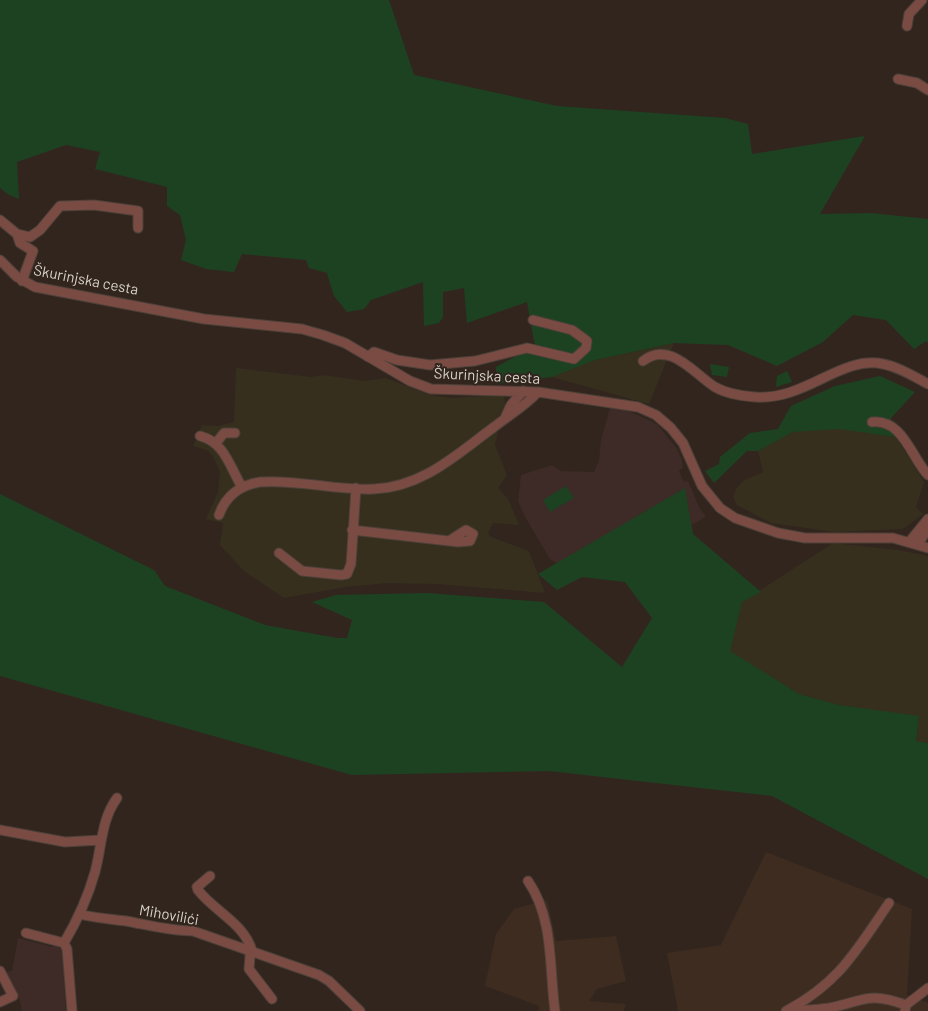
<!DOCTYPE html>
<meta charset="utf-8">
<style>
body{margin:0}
canvas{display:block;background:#31251d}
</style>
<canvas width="928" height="1011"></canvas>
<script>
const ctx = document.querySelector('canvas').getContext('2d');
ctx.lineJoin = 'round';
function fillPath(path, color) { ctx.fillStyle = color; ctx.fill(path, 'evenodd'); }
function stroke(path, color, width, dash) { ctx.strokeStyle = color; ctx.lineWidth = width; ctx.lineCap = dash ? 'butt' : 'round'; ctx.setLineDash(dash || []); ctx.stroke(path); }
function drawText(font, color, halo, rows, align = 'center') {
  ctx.font = font + ' Barlow,sans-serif'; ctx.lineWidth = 4; ctx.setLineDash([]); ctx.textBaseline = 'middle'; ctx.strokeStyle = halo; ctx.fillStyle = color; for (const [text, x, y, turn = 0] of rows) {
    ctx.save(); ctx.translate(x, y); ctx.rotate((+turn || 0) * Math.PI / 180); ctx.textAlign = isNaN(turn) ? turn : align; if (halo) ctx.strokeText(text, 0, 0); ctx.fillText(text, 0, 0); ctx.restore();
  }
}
fillPath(new Path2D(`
 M 674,343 L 649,404 L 552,377 L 595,360 Z
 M 236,368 L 311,377 L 323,375 L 365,381 L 385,378 L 430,395 L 451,398 L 502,395 L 504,397 L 506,409 L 493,422 L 498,432 L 495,445 L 507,475 L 498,488 L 508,499 L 519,525 L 493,523 L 488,533 L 491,537 L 529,551 L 545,593 L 437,584 L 387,583 L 345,587 L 284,598 L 244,571 L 220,545 L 223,523 L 206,519 L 218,492 L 220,472 L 213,456 L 207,450 L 193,446 L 202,425 L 218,426 L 234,422 Z
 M 840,428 L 896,437 L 924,482 L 916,507 L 923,514 L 903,529 L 835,532 L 771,523 L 737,505 L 733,497 L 736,489 L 743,481 L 763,472 L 758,451 L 793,432 Z
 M 833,543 L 898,550 L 928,556 L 928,743 L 916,742 L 919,717 L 838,705 L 799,694 L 729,651 L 742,602 Z`), '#362f1e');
fillPath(new Path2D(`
 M 766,852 L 912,909 L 907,995 L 928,1003 L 928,1011 L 678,1011 L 667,953 L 721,945 Z
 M 547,900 L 556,941 L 616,936 L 626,981 L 597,989 L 589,1001 L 626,1004 L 624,1011 L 539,1011 L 539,1006 L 485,986 L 496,934 L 514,909 Z`), '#3d2c1f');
fillPath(new Path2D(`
 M 610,408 L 629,411 L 657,424 L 677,449 L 682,460 L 683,468 L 679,471 L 684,482 L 688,481 L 700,509 L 706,516 L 694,524 L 685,524 L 560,565 L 550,559 L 524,515 L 518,501 L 521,475 L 552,465 L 561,471 L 594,472 L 599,460 L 601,440 Z
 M 18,938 L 52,947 L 55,945 L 62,950 L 66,1011 L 22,1011 L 19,997 L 6,972 L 12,971 Z`), '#3e2a26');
fillPath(new Path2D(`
 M 0,0 L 389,0 L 414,75 L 557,106 L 725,118 L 748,124 L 752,154 L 865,136 L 820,214 L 871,213 L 928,219 L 928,343 L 926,341 L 914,349 L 886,320 L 853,315 L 823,342 L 777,366 L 728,345 L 674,343 L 595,360 L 552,377 L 496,384 L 496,367 L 535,346 L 527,302 L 467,323 L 464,288 L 443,292 L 443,317 L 439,323 L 424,326 L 423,282 L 371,300 L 364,309 L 347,312 L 334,296 L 327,273 L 309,268 L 306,260 L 242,254 L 234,272 L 206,269 L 181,260 L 186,240 L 180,215 L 167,206 L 167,187 L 95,169 L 100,152 L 66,145 L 17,162 L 19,199 L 9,195 L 0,188 Z
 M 710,364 L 729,367 L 727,377 L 712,375 Z
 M 787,371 L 792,382 L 776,387 L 777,376 Z
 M 880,376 L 915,392 L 891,418 L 896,437 L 839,429 L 793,432 L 758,451 L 747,451 L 714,483 L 705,471 L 719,464 L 720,457 L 750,433 L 778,429 L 791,406 L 835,386 Z
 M 566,486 L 574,498 L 550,512 L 543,500 Z
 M 685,488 L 693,534 L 761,592 L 742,602 L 730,651 L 799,694 L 839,705 L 919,716 L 916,741 L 928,743 L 928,879 L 772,796 L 549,771 L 352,775 L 0,676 L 0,494 L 154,570 L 165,586 L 265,625 L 337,638 L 347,638 L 352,620 L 312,602 L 336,595 L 427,593 L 544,602 L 622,667 L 652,618 L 625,582 L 582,577 L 557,590 L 538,574 Z`), '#1d4222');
const minor = new Path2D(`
 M 907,26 L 909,14 L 922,0
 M 898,79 L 917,83 L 928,90
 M 0,220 L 17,234 L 30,237 L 40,230 L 60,206 L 94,205 L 138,211 L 138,228
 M 17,234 L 20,243 L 33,251 L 22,281
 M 0,260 L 17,277 L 35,287 L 204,319 L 302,329 L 323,335 L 345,343 L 410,381 L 431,389 L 538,392 L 638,407 L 656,415 L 671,428 L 683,443 L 702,486 L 720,508 L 735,518 L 778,533 L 805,538 L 893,538 L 928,548
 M 368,357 L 374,352 L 397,360 L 430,365 L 475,361 L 527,348 L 574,359 L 586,348 L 587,341 L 572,330 L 533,320
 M 643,361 C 670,340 694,374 715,387 C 727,394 742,396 755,397 C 805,401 841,355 883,364 C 899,367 913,376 928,384
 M 505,418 L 511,405 L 523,391
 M 872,422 C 903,419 911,457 928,475
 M 200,436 C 225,442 230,468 242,487
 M 216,443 L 224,433 L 235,433
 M 219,515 C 226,495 241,485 260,482 C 299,479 336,491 374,489 C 423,487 457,454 494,427 C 509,415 524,407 538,392
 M 352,530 L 458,542 L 470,541 L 473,534 L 466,530 L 452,539
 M 910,541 L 928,519
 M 918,544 L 928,529
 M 279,553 L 302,571 L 341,575 L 347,574 L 351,564 L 356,488
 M 0,830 L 65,842 L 101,840
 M 210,876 L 197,887 L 198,890 C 214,911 245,924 252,951
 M 528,881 C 554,919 549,967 555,1011
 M 79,914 C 95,918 110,919 126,921 C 148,925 170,931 193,931 L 319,975 L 329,981 L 360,1011
 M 26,933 L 64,943
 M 254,952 L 250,956 L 249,969 L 272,999
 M 0,971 L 13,996 L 0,1002
 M 72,1011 L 67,949 L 64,943 C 77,921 88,897 95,872 C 102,846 101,820 117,798
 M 786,1011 C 839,983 856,951 889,903
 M 789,1011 C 802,1010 816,1010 829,1008 C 865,1001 867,991 906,1005
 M 905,1011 L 906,1005 L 928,988`);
stroke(minor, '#4c4139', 11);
stroke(minor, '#794b43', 9);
drawText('15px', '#d9d1cb', '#31251d', [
 ["Škurinjska cesta",86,280,11],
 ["Škurinjska cesta",487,376,3],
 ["Mihovilići",169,915,10]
]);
</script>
